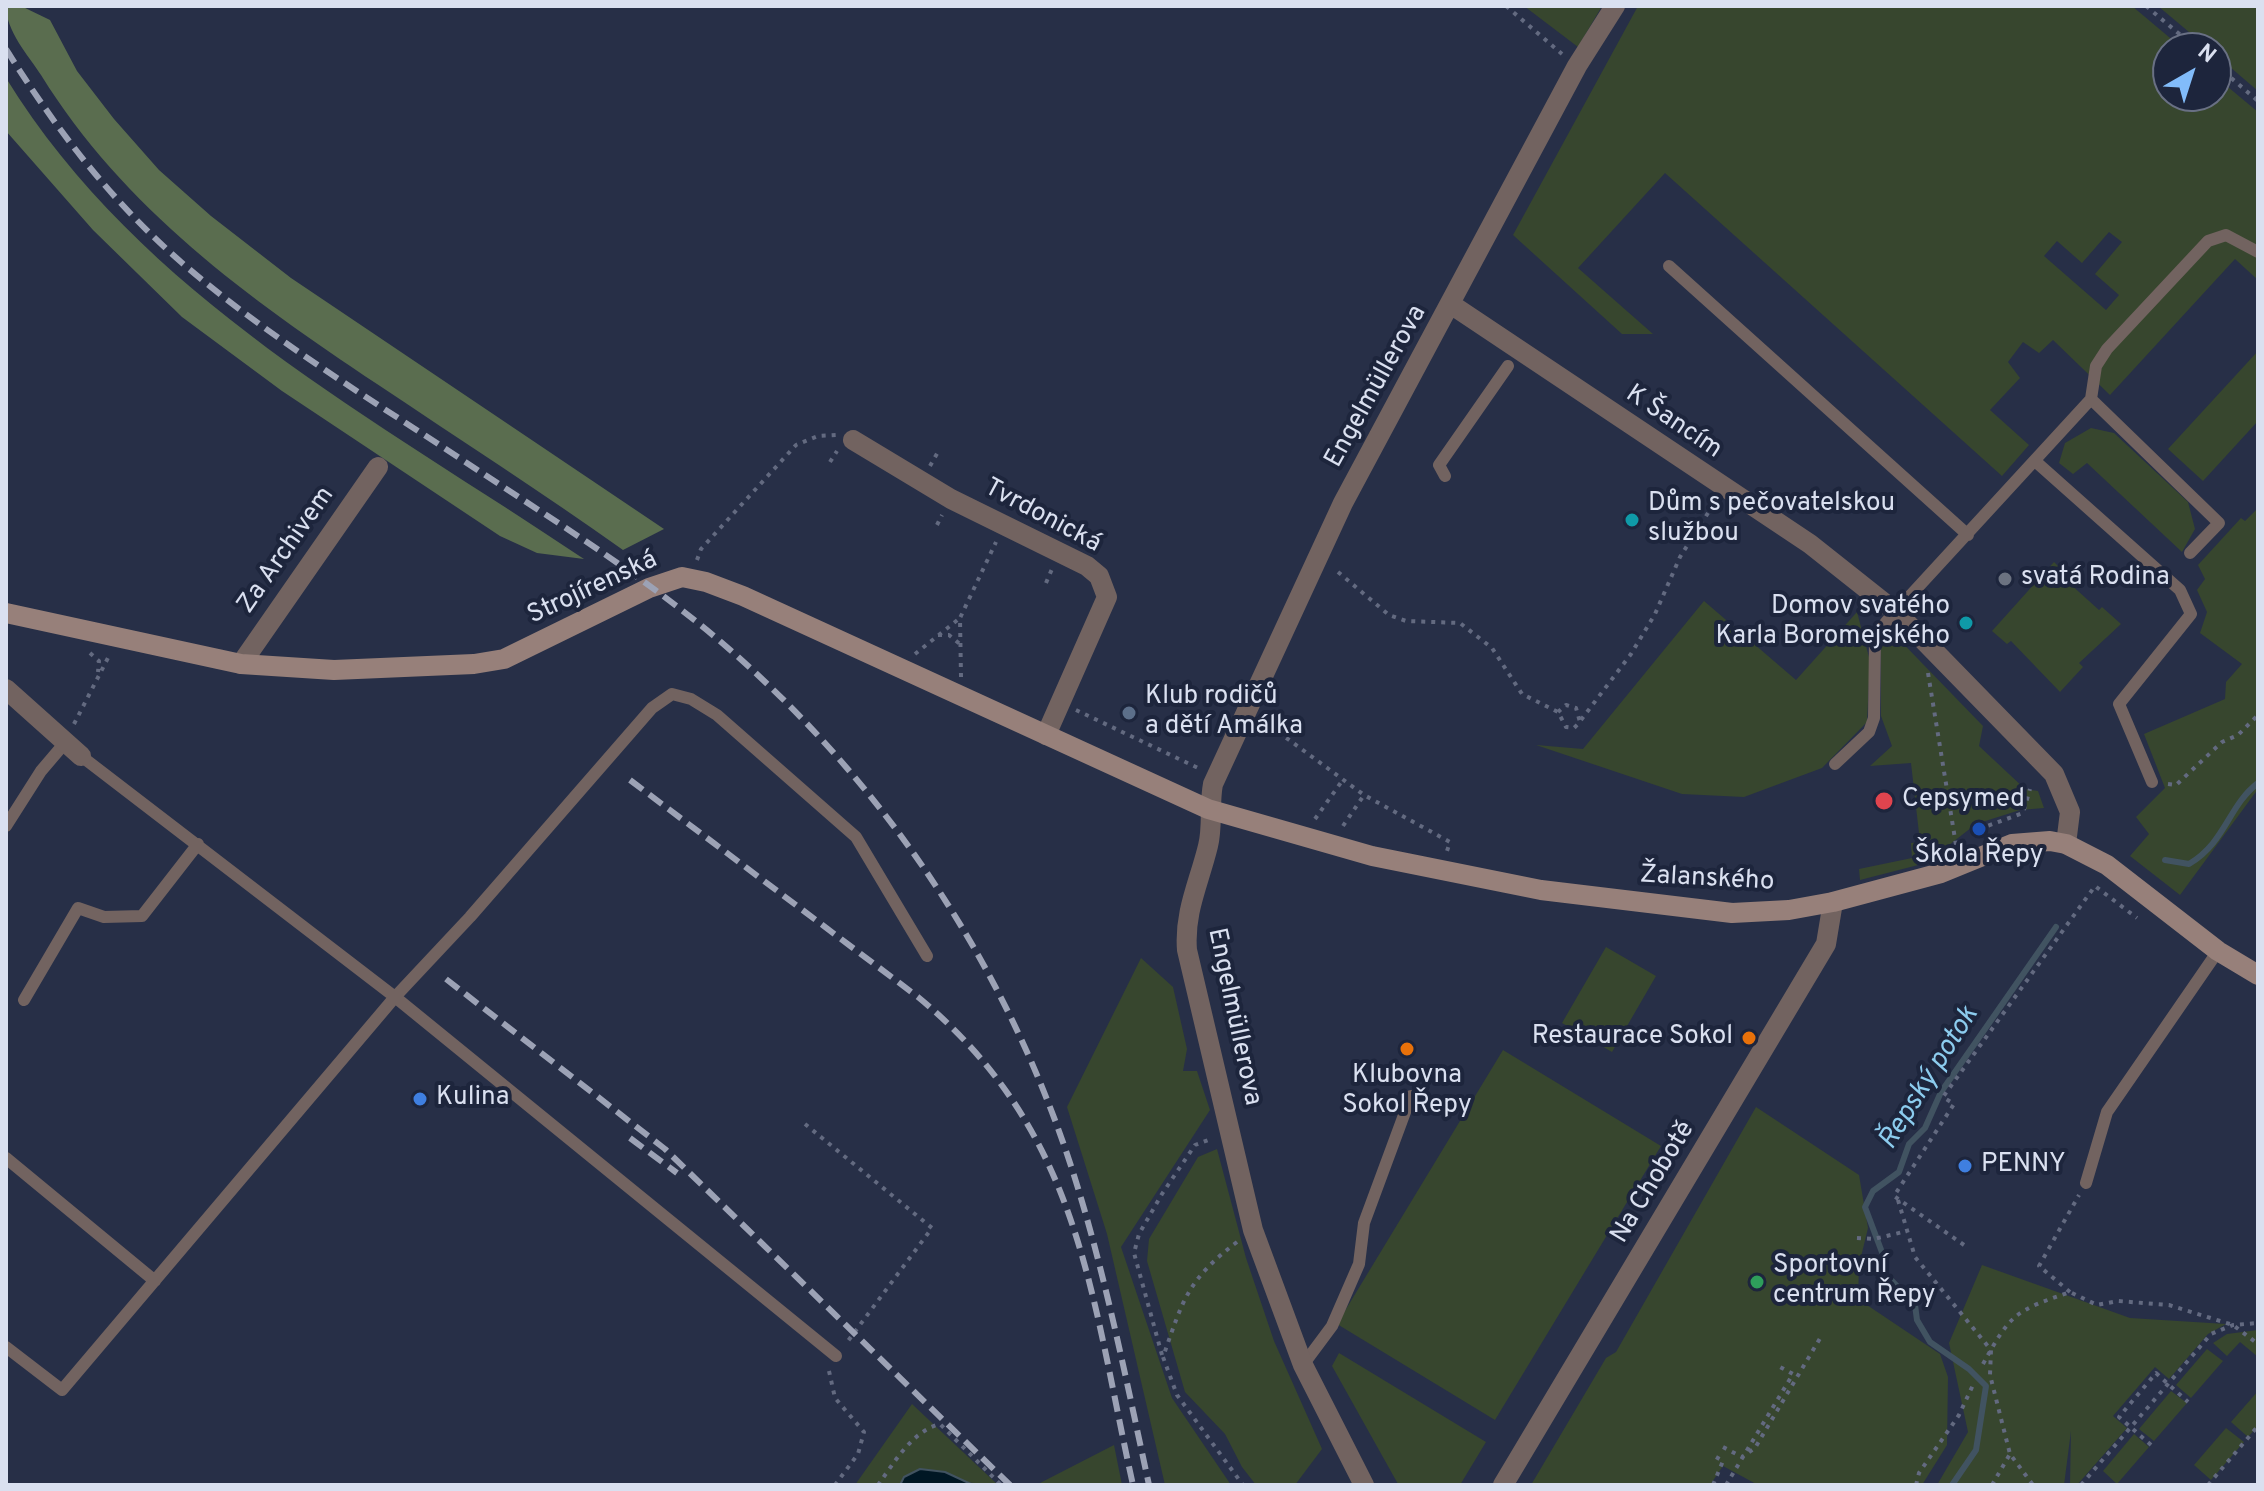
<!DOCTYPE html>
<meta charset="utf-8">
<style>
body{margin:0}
#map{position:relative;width:2264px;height:1491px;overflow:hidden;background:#272f47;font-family:Overpass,sans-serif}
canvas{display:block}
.frame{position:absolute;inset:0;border:8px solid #dae0f0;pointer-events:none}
.north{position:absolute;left:2152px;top:32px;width:80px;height:80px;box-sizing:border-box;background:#1d253c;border:2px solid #697084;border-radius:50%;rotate:39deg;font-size:22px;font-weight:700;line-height:32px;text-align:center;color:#dae0f0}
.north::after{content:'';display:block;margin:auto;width:28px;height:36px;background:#82bcfa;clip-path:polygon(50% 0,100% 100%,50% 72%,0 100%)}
</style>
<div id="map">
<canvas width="2264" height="1491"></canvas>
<div class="frame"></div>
<div class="north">N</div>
</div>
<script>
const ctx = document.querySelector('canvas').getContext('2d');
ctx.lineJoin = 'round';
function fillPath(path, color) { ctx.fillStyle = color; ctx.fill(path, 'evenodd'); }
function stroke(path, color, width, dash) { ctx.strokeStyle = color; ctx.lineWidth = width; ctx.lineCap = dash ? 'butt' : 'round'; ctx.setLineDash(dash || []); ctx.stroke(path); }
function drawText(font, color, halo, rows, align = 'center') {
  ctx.font = font + ' Overpass,sans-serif'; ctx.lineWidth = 8; ctx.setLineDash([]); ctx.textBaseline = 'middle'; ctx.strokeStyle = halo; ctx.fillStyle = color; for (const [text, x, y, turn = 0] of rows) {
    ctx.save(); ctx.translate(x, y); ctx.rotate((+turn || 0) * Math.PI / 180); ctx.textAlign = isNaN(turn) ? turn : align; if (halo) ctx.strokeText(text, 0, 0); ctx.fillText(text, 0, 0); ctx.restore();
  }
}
fillPath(new Path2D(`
 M 1524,6 L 1602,6 L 1578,47 Z
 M 1638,6 L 2132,6 L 2182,48 L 2168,48 L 2168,96 L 2216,96 L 2216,77 L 2258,112 L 2258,280 L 2235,259 L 2110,395 L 2053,340 L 2039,353 L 2023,342 L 2008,362 L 2020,378 L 1990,410 L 2029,445 L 2002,476 L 1665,173 L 1578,268 L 1653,334 L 1622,334 L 1513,235 ZM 2109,232 L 2122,242 L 2095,274 L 2119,295 L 2106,310 L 2044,256 L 2057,241 L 2082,263 Z
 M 2158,6 L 2258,6 L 2258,91 L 2216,55 L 2216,48 L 2208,48 Z
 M 2258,351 L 2258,421 L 2203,481 L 2168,449 Z
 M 2091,428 L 2114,433 L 2188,502 L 2195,529 L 2182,552 L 2087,463 L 2073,474 L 2059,463 L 2065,443 Z
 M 2258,508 L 2258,789 L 2180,895 L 2130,856 L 2149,834 L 2136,817 L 2165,788 L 2144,734 L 2225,699 L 2226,682 L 2242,664 L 2200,633 L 2207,612 L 2197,590 L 2205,579 L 2198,565 L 2241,518 L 2245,521 Z
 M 2054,562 L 2071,579 L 2068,582 L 2099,610 L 2102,607 L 2121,624 L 2079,663 L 2083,667 L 2060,692 L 2011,641 L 2007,644 L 1992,631 Z
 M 1704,601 L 1796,680 L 1857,612 L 1870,661 L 1867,722 L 1822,768 L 1744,797 L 1682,794 L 1536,745 L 1583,749 Z
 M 1888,628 L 1983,726 L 1979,746 L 2025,789 L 2038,791 L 2044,808 L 2020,810 L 1976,824 L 1926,863 L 1860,880 L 1859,869 L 1912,858 L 1911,843 L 1920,842 L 1911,763 L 1870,766 L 1892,746 L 1881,716 L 1881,638 Z
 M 1606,947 L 1656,976 L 1612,1052 L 1562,1023 Z
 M 1141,958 L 1173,987 L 1187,1049 L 1183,1071 L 1197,1071 L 1210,1110 L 1121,1247 L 1172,1398 L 1231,1485 L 1165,1485 L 1107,1234 L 1067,1107 Z
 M 1503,1050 L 1661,1146 L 1495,1420 L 1337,1324 Z
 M 1756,1107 L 1859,1175 L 1868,1228 L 1859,1265 L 1858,1299 L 1940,1354 L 1948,1377 L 1947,1445 L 1922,1485 L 1758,1485 L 1723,1466 L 1710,1485 L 1531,1485 L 1606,1358 L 1616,1352 Z
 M 1217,1149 L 1246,1258 L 1274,1341 L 1322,1449 L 1295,1485 L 1256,1485 L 1242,1467 L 1225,1434 L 1185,1392 L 1147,1261 L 1149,1239 L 1198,1157 Z
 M 1982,1265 L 2130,1318 L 2226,1324 L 2208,1334 L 2169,1379 L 2155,1367 L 2113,1416 L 2127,1428 L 2077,1485 L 2070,1485 L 2071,1431 L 2064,1485 L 1937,1485 L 1968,1432 L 1949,1343 Z
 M 2258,1330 L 2258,1357 L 2240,1342 L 2227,1356 L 2213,1343 L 2227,1334 Z
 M 2207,1349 L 2223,1361 L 2191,1398 L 2176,1385 Z
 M 1339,1353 L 1486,1442 L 1460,1485 L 1398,1484 L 1332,1366 Z
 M 2171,1391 L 2187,1403 L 2154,1441 L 2139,1429 Z
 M 2258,1391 L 2258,1426 L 2248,1437 L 2231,1422 Z
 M 912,1404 L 998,1485 L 904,1477 L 900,1485 L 855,1485 Z
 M 2226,1428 L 2244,1442 L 2211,1480 L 2194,1465 Z
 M 2134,1434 L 2149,1447 L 2117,1484 L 2103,1471 Z
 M 1114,1445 L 1122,1485 L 1040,1483 Z`), '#37462e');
fillPath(new Path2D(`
 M 6,6 L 21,6 L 50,20 L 77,71 L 114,119 L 159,170 L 211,216 L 291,278 L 664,529 L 623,550 C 543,493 459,439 377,384 C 248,298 124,209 41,75 C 28,55 6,31 6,6 Z
 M 6,78 C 141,297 376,419 584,559 L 537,553 L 500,536 L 282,391 L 182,317 L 93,230 L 6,131 Z`), '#5a6d4f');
const water = new Path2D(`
 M 920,1469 L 945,1472 L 973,1485 L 900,1485 L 904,1477 Z`);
fillPath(water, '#001724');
stroke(water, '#415361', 2);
stroke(new Path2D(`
 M 2165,860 L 2189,864 C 2226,842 2228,806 2258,783
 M 1952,1485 L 1976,1450 L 1986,1386 L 1969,1369 L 1930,1342 L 1917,1320 L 1915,1305 L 1876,1264 L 1883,1255 L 1865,1207 L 1873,1191 L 1899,1172 L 1909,1144 L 1925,1128 L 1941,1092 L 2056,927`), '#415361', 6);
stroke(new Path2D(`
 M 1506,6 L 1562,54
 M 2146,6 L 2196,48
 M 2216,65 L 2258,101
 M 830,462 L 837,451
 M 930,466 L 938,452
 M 937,525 L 942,515
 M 697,560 L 701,549 L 796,445 L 818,436 L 836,435
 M 1338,572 L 1389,615 L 1406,621 L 1460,623 L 1492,648 L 1522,694 L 1558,712 L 1566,727 L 1574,728 L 1580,722 L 1576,708 L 1566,705 L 1558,712
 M 1046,583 L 1052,569
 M 938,635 L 949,635 L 961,645
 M 90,653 L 99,661 L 98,672
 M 915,654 L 960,618
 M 1928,673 L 1956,845
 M 961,677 L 960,618 L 996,542
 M 1076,710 L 1198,768
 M 1262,720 L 1364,795 L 1450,842 L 1447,851
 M 1581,720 L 1631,654 L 1655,614 L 1680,557 L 1708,513
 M 74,724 L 110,654
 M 2168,784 L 2176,785 L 2222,742 L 2238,735 L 2258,715
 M 1315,819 L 1342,781
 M 1343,826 L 1364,795
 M 1979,829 L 2023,813 L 2030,789
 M 805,1124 L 932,1228 L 845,1345
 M 1898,1200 L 1915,1257 L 1991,1350 L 1990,1375 L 2010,1454 L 2033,1485
 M 1857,1238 L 1874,1239 L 1907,1231
 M 1237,1242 C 1187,1280 1183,1300 1163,1357 L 1177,1395 L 1243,1485
 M 1964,1245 L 1894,1196 L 1954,1104 L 1943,1097 L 2095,886 L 2137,918
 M 2070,1292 L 2039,1266 L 2079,1195
 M 1162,1355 L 1134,1253 L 1139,1234 L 1162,1194 L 1195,1145 L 1211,1139
 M 1983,1364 C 2011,1313 2015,1311 2070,1292 L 2097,1305 L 2118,1301 L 2169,1305 L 2233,1325 L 2258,1344
 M 829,1371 L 835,1398 L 864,1432 L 858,1454 L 835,1485
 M 2151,1445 L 2119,1417 L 2156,1373 L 2188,1402
 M 1723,1447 L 1742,1457 L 1755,1448 L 1822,1335
 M 878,1485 C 894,1463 912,1431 940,1424 L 1001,1485
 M 1713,1485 L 1723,1461 L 1714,1456
 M 1726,1485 L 1793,1374 L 1780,1367
 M 1916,1485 L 1919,1473 L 1959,1415 L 1973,1385
 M 1992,1485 L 2010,1454
 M 2081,1485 L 2211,1334 L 2233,1325 L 2258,1323
 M 2208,1485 L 2258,1426`), '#636a80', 4, [4, 6]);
stroke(new Path2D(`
 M 1669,266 L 1968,535
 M 2091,399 L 2096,366 L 2107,349 L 2208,241 L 2226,235 L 2258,252
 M 2035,461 L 2180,590 L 2191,614 L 2119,704 L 2152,782
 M 1445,476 L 1439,465 L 1508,366
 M 81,756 L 395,997 L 836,1356
 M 1835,764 L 1869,732 L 1874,718 L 1875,639 L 1886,622 L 2091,399 L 2219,523 L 2190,553
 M 6,826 L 41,771 L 64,744
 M 24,1000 L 78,908 L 104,917 L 142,916 L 198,844
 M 6,1158 L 155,1281
 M 2086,1183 L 2107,1112 L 2218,951
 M 6,1347 L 62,1390 L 395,997 L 470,917 L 652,708 L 672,694 L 691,699 L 717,715 L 856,837 L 927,956
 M 1303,1365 L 1332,1326 L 1359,1264 L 1364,1223 L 1411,1096`), '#726360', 12);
stroke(new Path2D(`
 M 1452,305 L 1810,544 L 1897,613 L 2054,774 L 2070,812 L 2066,844
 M 853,440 L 951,499 L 1087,566 L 1099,576 L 1107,597 L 1046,735
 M 241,664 L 378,467
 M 6,689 L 81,756
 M 1364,1485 L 1303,1365 L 1253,1230 L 1187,950 C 1184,912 1199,883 1208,846 C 1213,827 1209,804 1213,784 L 1343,503 L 1577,66 L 1615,6
 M 1503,1485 L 1826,944 L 1833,902`), '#726360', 20);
stroke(new Path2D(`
 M 6,613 L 241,664 L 334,670 L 474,664 L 504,659 L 649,588 L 682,577 L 706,582 L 743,596 L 1208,809 L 1372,856 L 1541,890 L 1732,913 L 1789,910 L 1833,902 L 1941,873 L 2012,844 L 2050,841 L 2066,844 L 2107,865 L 2218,951 L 2258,975`), '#97807a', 20);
stroke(new Path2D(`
 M 6,49 C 55,128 111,201 181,262 C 272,341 379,404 479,471 C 561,525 646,578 721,642 C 884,782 1006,965 1072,1169 C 1105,1272 1126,1379 1149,1485
 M 630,780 L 918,997 C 1081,1132 1090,1292 1133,1485
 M 446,979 L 665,1149 L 1010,1485
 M 630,1138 L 677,1173`), '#9ca2b5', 6, [16, 8]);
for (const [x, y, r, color] of [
 [1632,520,8,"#0f9aa8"],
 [2005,579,8,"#6b7280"],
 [1966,623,8,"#0f9aa8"],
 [1129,713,8,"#5c6f8a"],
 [1884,801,10,"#e0444e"],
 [1979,829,8,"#1a4fb4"],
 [1749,1038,8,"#e8710a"],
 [1407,1049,8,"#e8710a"],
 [420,1099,8,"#3f7fe0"],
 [1965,1166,8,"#3f7fe0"],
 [1757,1282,8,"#2e9e5b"]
]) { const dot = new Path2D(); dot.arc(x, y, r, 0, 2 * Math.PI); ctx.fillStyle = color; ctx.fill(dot); stroke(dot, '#1d253c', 3); }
drawText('26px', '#dae0f0', '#1d253c', [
 ["Engelmüllerova",1377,387,-61],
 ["K Šancím",1673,423,34],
 ["Tvrdonická",1042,517,28],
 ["Za Archivem",287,551,-55],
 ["Strojírenská",593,589,-25],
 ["Žalanského",1707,880,3],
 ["Engelmüllerova",1233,1017,78],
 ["Na Chobotě",1654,1183,-59]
]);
drawText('26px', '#dae0f0', '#1d253c', [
 ["Dům s pečovatelskou",1648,505],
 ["službou",1648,535],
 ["svatá Rodina",2021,579],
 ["Domov svatého",1950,608,"right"],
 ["Karla Boromejského",1950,638,"right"],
 ["Klub rodičů",1145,698],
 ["a dětí Amálka",1145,728],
 ["Cepsymed",1902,801],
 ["Škola Řepy",1979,857,"center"],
 ["Restaurace Sokol",1733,1038,"right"],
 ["Klubovna",1407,1077,"center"],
 ["Sokol Řepy",1407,1107,"center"],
 ["Kulina",436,1099],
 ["PENNY",1981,1166],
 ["Sportovní",1773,1267],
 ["centrum Řepy",1773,1297]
], 'left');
drawText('italic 28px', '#8cccee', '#1d253c', [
 ["Řepský potok",1930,1079,-58]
]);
</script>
